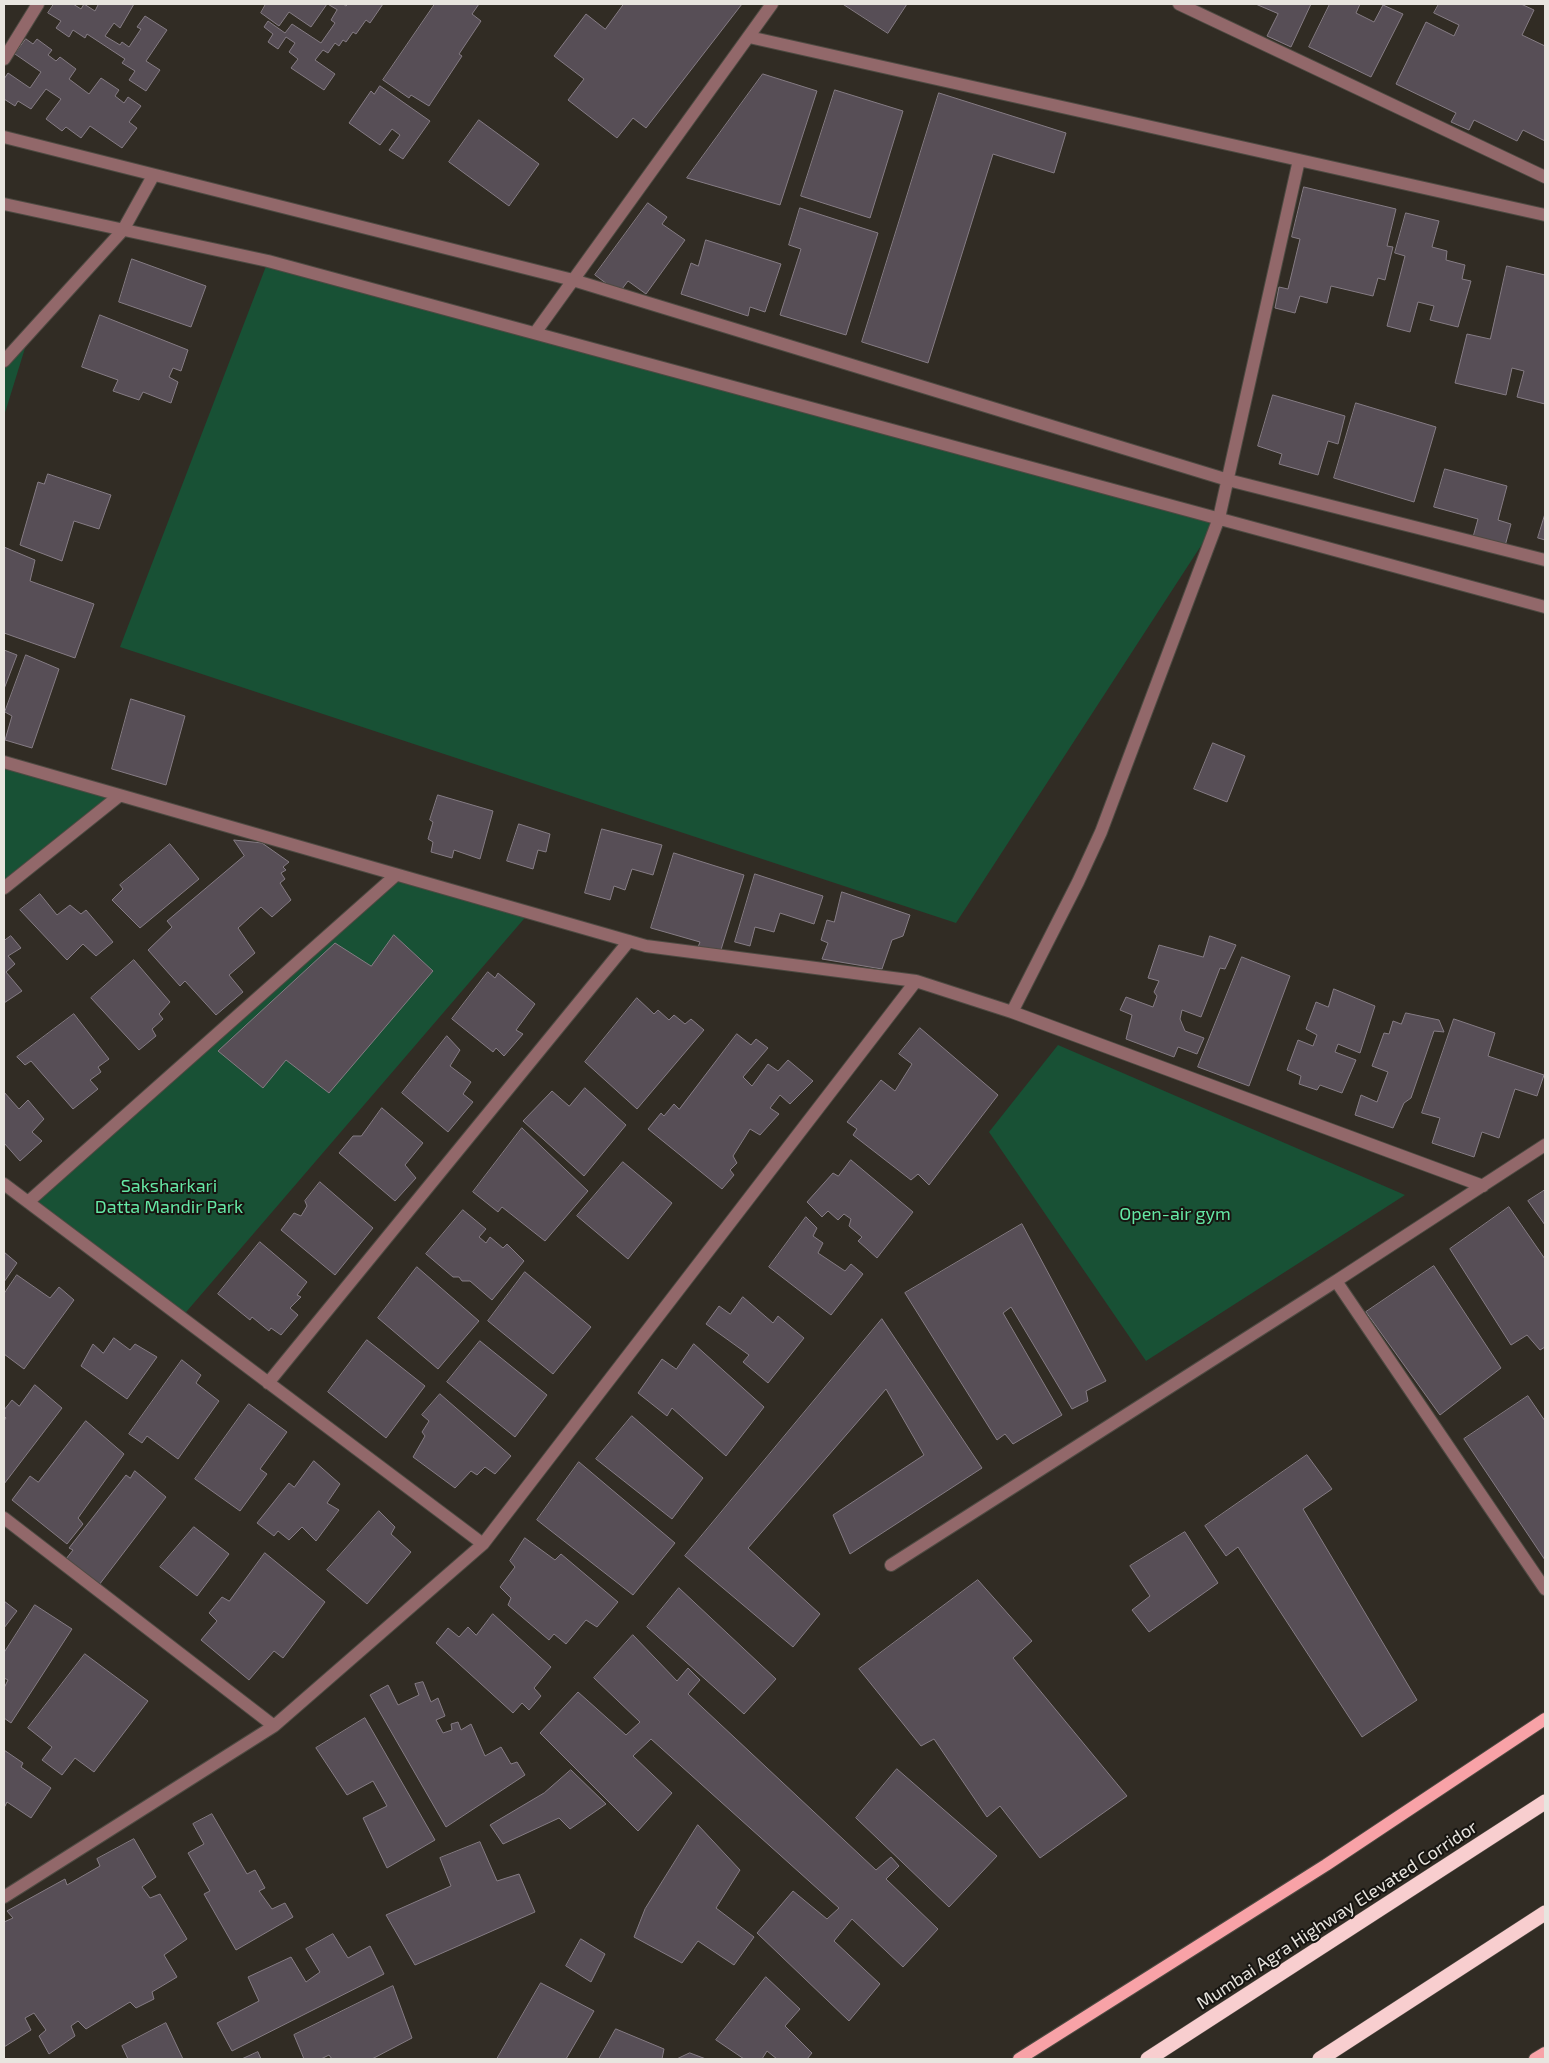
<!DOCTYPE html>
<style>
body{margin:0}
#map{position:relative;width:1549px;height:2063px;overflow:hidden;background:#312c24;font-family:"Exo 2",sans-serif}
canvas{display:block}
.frame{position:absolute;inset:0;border:5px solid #e8e5df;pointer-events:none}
</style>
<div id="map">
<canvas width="1549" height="2063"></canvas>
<div class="frame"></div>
</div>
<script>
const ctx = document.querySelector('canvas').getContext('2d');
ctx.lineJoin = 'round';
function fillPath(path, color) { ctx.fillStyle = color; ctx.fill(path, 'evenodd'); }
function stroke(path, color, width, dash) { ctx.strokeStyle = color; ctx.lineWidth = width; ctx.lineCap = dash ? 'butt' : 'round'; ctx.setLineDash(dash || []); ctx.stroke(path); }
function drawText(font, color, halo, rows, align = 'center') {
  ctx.font = font + ' "Exo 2",sans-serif'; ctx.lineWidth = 4; ctx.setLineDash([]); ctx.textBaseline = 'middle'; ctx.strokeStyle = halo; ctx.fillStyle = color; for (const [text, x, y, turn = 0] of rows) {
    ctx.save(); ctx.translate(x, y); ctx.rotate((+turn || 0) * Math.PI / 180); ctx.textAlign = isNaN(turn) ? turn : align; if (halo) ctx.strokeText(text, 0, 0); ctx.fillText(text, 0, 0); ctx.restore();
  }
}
fillPath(new Path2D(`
 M 268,261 L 1219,518 L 956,923 L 120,647 Z
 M 30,332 L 4,416 L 4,361 Z
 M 4,762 L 119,796 L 4,888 Z
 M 396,875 L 529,913 L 181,1318 L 28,1202 Z
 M 1058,1045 L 1405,1195 L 1146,1361 L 989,1132 Z`), '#185135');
const building = new Path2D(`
 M 54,4 L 73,4 L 81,9 L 84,4 L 95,11 L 98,5 L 97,4 L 134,4 L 120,28 L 114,23 L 105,36 L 120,45 L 122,42 L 129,47 L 141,29 L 137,27 L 145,16 L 167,30 L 146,61 L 160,70 L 146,91 L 129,80 L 135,71 L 122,63 L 125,59 L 87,34 L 85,38 L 73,30 L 69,37 L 56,28 L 61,21 L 48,13 Z
 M 266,4 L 327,4 L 311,27 L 289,12 L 279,26 L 261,13 Z
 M 328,4 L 343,4 L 346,6 L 348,4 L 383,4 L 370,23 L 366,20 L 356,34 L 353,32 L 346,42 L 343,40 L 339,46 L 335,43 L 328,53 L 323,50 L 315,60 L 335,74 L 324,90 L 291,68 L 298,59 L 289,52 L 295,43 L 286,37 L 278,49 L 268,42 L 273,34 L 264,27 L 268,21 L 285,33 L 292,24 L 321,43 L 335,23 L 331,20 L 337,10 Z
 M 435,4 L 479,4 L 472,14 L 481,21 L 459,54 L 462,56 L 429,106 L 411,95 L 409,98 L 383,80 Z
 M 624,4 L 742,4 L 646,128 L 633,118 L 617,138 L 568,100 L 584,79 L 554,56 L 586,14 L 605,29 Z
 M 843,4 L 907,4 L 888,33 Z
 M 1256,4 L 1311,4 L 1291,47 L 1267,36 L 1278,14 Z
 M 1330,4 L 1360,4 L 1356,13 L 1374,22 L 1383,5 L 1403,14 L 1371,77 L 1309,47 Z
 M 1439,4 L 1521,4 L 1534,10 L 1522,35 L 1545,46 L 1545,141 L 1523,130 L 1517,141 L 1474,120 L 1469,130 L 1451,122 L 1456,113 L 1396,84 L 1426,22 L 1454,36 L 1459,25 L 1434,13 Z
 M 26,39 L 33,44 L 37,39 L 52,50 L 48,55 L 56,61 L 60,57 L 76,69 L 69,79 L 89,94 L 101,78 L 119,90 L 115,96 L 124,103 L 128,97 L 141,106 L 129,122 L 137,128 L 122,148 L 90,126 L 81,138 L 66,127 L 62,131 L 46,119 L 61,99 L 46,89 L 31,109 L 18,101 L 15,106 L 4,99 L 4,79 L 8,73 L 30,88 L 41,72 L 15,54 Z
 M 763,74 L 817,91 L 780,205 L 687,178 Z
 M 380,86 L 430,121 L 403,159 L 389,150 L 400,135 L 392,129 L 380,145 L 349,123 L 371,91 L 374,94 Z
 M 835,90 L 903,111 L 870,218 L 801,196 Z
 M 939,93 L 1066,133 L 1054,173 L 993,154 L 928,363 L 862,342 Z
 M 479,120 L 539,164 L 509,206 L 449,162 Z
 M 1304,187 L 1396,209 L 1387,246 L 1393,247 L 1385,280 L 1378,278 L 1373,296 L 1331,286 L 1327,303 L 1300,296 L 1295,313 L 1275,308 L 1279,287 L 1288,289 L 1300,239 L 1292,237 Z
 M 648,203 L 667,217 L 662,224 L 685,240 L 646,294 L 628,281 L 619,293 L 595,275 Z
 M 800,208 L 878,233 L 846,335 L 780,315 L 801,249 L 789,245 Z
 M 1406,213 L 1439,221 L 1432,247 L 1447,251 L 1446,260 L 1465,265 L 1462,279 L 1471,281 L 1458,327 L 1430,320 L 1434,306 L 1418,302 L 1410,332 L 1387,326 L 1405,256 L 1395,253 Z
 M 706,240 L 781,264 L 765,312 L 750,307 L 748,316 L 681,294 L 691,263 L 698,266 Z
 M 132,259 L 206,286 L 191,327 L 119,302 Z
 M 1507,266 L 1545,275 L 1545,404 L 1517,397 L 1524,371 L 1512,368 L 1506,395 L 1455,383 L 1467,334 L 1490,339 Z
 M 100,315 L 188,350 L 181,371 L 173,368 L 169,377 L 178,382 L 171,403 L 143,392 L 139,400 L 113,391 L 118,380 L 82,367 Z
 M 1273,395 L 1345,416 L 1338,444 L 1328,441 L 1318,475 L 1279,464 L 1282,454 L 1258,446 Z
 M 1356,403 L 1436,427 L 1414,502 L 1334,478 Z
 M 1445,469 L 1507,486 L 1498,520 L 1511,524 L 1505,546 L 1473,537 L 1478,519 L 1434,507 Z
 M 48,474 L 111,495 L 99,529 L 74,521 L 62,561 L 20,545 L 38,482 L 44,484 Z
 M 1545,514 L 1545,540 L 1538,538 Z
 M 4,547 L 35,560 L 30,581 L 94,604 L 75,658 L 4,633 Z
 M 4,650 L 17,655 L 4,689 Z
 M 26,655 L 59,669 L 32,748 L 5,740 L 12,716 L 5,712 Z
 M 131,699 L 185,716 L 166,785 L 112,769 Z
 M 1213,743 L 1245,756 L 1227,802 L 1194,789 Z
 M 438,795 L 493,811 L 480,859 L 454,850 L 452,858 L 431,852 L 433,842 L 428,839 L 433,822 L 430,820 Z
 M 519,824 L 550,834 L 546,852 L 538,850 L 533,869 L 507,861 Z
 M 602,829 L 662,845 L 653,875 L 632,869 L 625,890 L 614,886 L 610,900 L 585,893 Z
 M 234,840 L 262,843 L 289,862 L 283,867 L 286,870 L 281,873 L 285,879 L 280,883 L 291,900 L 272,917 L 261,907 L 238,928 L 255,953 L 229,975 L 243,992 L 216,1015 L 185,981 L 180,986 L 148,950 L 172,927 L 167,921 L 244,856 Z
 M 170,844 L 199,879 L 140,928 L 112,900 L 123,889 L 120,885 Z
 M 674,853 L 744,875 L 720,953 L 698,947 L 700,942 L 651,928 Z
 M 755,874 L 823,896 L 814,924 L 780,913 L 774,932 L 755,927 L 750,946 L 735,942 Z
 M 842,892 L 910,915 L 903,936 L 892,940 L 882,969 L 822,959 L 828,943 L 821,940 L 827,920 L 834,922 Z
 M 40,894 L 57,915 L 70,905 L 81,914 L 86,910 L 113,942 L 96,956 L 83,944 L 67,960 L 20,910 Z
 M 394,935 L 433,971 L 329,1093 L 286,1060 L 263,1088 L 218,1051 L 335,943 L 371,966 Z
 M 11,936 L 21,948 L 8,956 L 15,964 L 6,972 L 22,991 L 4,1003 L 4,941 Z
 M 1210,936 L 1236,945 L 1225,969 L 1220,968 L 1201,1017 L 1182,1010 L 1180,1019 L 1185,1031 L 1204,1038 L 1197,1054 L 1178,1047 L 1174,1057 L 1126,1039 L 1132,1015 L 1120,1010 L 1126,997 L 1153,1007 L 1157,996 L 1154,992 L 1159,981 L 1148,978 L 1159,945 L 1203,957 Z
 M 1242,957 L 1290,976 L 1249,1086 L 1198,1067 Z
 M 134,960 L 170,1002 L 159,1014 L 163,1019 L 152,1029 L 156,1036 L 139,1050 L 91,998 Z
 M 488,972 L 495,978 L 498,973 L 535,1004 L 516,1030 L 523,1034 L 504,1056 L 496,1048 L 493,1052 L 452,1019 Z
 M 1334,989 L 1375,1006 L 1360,1053 L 1338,1044 L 1335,1052 L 1356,1060 L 1342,1093 L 1320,1085 L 1317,1090 L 1299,1084 L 1301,1076 L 1287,1070 L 1298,1040 L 1313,1046 L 1317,1035 L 1306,1029 L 1316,1002 L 1328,1007 Z
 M 637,998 L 654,1014 L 658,1010 L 669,1020 L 674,1015 L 685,1024 L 691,1019 L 704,1030 L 637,1109 L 585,1062 Z
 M 1406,1013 L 1439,1020 L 1444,1032 L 1434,1031 L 1411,1098 L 1404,1103 L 1393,1128 L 1355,1115 L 1361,1095 L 1377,1102 L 1388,1072 L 1372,1066 L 1384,1033 L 1389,1034 L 1393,1021 L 1401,1024 Z
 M 74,1014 L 109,1059 L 98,1067 L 101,1072 L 90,1080 L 98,1089 L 73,1109 L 31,1061 L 25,1065 L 17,1057 Z
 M 1454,1019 L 1495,1033 L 1488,1056 L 1544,1075 L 1537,1096 L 1515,1089 L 1499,1138 L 1482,1132 L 1474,1157 L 1432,1143 L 1440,1118 L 1422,1113 Z
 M 920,1028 L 998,1095 L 929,1185 L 918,1174 L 911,1180 L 853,1135 L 857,1129 L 847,1122 L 881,1080 L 895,1091 L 912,1064 L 899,1054 Z
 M 737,1034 L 751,1045 L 756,1039 L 768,1048 L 743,1077 L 752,1086 L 768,1064 L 778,1071 L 788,1060 L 813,1081 L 790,1104 L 780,1095 L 770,1108 L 779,1114 L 760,1135 L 750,1129 L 733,1156 L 737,1163 L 730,1170 L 734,1175 L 722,1189 L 648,1129 L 661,1113 L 664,1116 L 674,1104 L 679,1109 Z
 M 447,1036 L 460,1050 L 450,1066 L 471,1082 L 463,1094 L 473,1102 L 448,1132 L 402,1093 Z
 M 585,1088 L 626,1125 L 584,1176 L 523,1121 L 552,1091 L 569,1106 Z
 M 4,1092 L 19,1109 L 28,1100 L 44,1119 L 32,1132 L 42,1141 L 20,1161 L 4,1143 Z
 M 382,1108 L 423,1143 L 405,1165 L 416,1178 L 395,1201 L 339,1153 L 353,1136 L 361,1136 Z
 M 522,1128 L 588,1191 L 545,1241 L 502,1207 L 498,1212 L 473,1192 Z
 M 851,1160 L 913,1212 L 877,1258 L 858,1241 L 862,1237 L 849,1226 L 851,1219 L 844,1214 L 838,1220 L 828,1211 L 822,1217 L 807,1202 L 833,1173 L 838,1176 Z
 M 623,1162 L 672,1203 L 628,1259 L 577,1216 Z
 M 320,1182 L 373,1228 L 335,1275 L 281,1230 L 294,1213 L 301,1216 L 307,1206 L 305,1201 Z
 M 1545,1190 L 1545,1225 L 1528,1201 Z
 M 1509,1207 L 1545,1259 L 1545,1347 L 1540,1350 L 1527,1335 L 1511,1345 L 1450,1249 Z
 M 463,1210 L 486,1229 L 479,1237 L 486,1243 L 490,1237 L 503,1248 L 507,1244 L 524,1261 L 492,1300 L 470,1281 L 462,1281 L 459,1277 L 453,1277 L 426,1254 Z
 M 806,1217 L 817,1228 L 813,1236 L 823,1243 L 818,1253 L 845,1271 L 851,1264 L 863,1274 L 831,1315 L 769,1267 Z
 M 1022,1224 L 1106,1381 L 1086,1391 L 1088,1401 L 1072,1409 L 1011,1307 L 1003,1313 L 1062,1415 L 1013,1444 L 1005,1434 L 997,1440 L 905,1293 Z
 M 260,1242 L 307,1282 L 297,1295 L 301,1297 L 290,1308 L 298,1315 L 281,1335 L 271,1328 L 269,1331 L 252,1317 L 250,1320 L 218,1294 Z
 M 4,1252 L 17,1263 L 4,1282 Z
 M 1434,1266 L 1501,1368 L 1440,1415 L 1366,1312 Z
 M 417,1267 L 479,1321 L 438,1369 L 378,1318 Z
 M 525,1272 L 591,1327 L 553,1374 L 488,1321 Z
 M 17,1275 L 50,1298 L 59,1287 L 74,1300 L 24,1369 L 4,1354 L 4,1294 Z
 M 743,1297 L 773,1323 L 778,1316 L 804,1338 L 768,1383 L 743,1362 L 749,1355 L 706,1324 L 719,1306 L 730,1314 Z
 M 882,1319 L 982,1468 L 850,1554 L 833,1515 L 924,1455 L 886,1389 L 748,1548 L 820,1614 L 793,1647 L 685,1556 Z
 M 114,1338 L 130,1350 L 135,1344 L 157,1357 L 127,1399 L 81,1366 L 93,1344 L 103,1353 Z
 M 367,1340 L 425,1386 L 386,1438 L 328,1392 Z
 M 480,1341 L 547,1395 L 515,1437 L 447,1382 Z
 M 694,1344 L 764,1407 L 726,1456 L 672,1408 L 667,1416 L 638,1393 L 662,1359 L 676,1369 Z
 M 182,1360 L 201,1375 L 196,1383 L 219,1401 L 178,1459 L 147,1436 L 142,1443 L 129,1434 Z
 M 35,1385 L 62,1408 L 4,1484 L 4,1421 L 6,1418 L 4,1416 L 4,1410 L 12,1400 L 19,1406 Z
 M 440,1394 L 511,1456 L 495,1474 L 485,1467 L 477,1475 L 471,1471 L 455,1488 L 413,1457 L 425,1436 L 422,1432 L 429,1421 L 422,1415 Z
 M 1528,1396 L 1545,1421 L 1545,1560 L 1464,1439 Z
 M 249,1404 L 287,1432 L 260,1469 L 267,1474 L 240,1511 L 195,1479 Z
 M 632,1416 L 703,1478 L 672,1519 L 596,1459 Z
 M 86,1421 L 124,1454 L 78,1518 L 83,1524 L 67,1544 L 12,1500 L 30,1476 L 38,1482 Z
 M 1307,1455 L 1332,1489 L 1303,1509 L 1417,1700 L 1362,1737 L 1238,1547 L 1226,1556 L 1205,1526 Z
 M 314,1461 L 340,1484 L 327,1503 L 339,1510 L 316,1541 L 302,1527 L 289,1540 L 278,1531 L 274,1536 L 257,1523 L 289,1483 L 294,1487 Z
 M 579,1462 L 675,1543 L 633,1595 L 537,1520 Z
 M 135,1471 L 166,1497 L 99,1585 L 66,1559 L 73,1550 L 69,1548 L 126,1475 L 130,1478 Z
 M 379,1511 L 395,1527 L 391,1534 L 411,1552 L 367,1604 L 327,1570 Z
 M 194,1527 L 229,1554 L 197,1596 L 160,1567 Z
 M 1185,1532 L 1218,1583 L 1149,1632 L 1132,1610 L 1150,1596 L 1130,1566 Z
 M 525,1538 L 555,1560 L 561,1554 L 618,1602 L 597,1627 L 586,1620 L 566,1644 L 554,1634 L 549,1640 L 508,1605 L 511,1598 L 500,1587 L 515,1567 L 510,1561 Z
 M 265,1553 L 325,1602 L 283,1658 L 274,1651 L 249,1680 L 201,1640 L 217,1621 L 209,1613 L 222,1597 L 229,1601 Z
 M 978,1580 L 1032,1641 L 1013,1658 L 1127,1796 L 1040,1858 L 1000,1806 L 987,1817 L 934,1739 L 921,1746 L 859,1669 Z
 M 679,1588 L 776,1679 L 744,1714 L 647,1627 Z
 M 4,1601 L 17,1611 L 4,1628 Z
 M 35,1605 L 72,1629 L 11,1723 L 4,1718 L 4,1688 L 8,1680 L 4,1678 L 4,1653 Z
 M 493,1614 L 551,1667 L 534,1688 L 541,1696 L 529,1710 L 522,1703 L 513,1713 L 436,1643 L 448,1628 L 459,1637 L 468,1627 L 476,1635 Z
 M 633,1635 L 677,1681 L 688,1668 L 700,1680 L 688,1694 L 876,1870 L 891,1857 L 899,1866 L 886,1879 L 938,1929 L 903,1967 L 852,1919 L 834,1941 L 880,1984 L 849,2021 L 757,1933 L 793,1891 L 827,1919 L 839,1908 L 651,1739 L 633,1756 L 672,1793 L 638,1831 L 540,1733 L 578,1692 L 626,1735 L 640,1722 L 594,1678 Z
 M 85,1654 L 148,1701 L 94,1772 L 75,1758 L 62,1775 L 42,1760 L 52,1747 L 28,1728 Z
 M 423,1682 L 431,1702 L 438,1698 L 445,1716 L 436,1720 L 443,1733 L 452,1730 L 451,1724 L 458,1722 L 461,1730 L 471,1724 L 485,1756 L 501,1747 L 511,1764 L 517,1762 L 525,1775 L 446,1827 L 370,1695 L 388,1685 L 398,1705 L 419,1695 L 415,1684 Z
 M 365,1718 L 435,1840 L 387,1868 L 363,1818 L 387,1806 L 373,1781 L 347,1795 L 316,1748 Z
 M 4,1750 L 23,1763 L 21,1767 L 51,1788 L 31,1818 L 7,1802 L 4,1808 Z
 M 897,1769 L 997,1856 L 949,1907 L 856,1818 Z
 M 571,1770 L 606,1804 L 570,1829 L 559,1818 L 503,1844 L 490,1825 L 544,1793 Z
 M 212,1814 L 247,1874 L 255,1870 L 265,1888 L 259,1891 L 272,1909 L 285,1903 L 293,1917 L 236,1950 L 204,1894 L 210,1891 L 188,1853 L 204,1844 L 193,1824 Z
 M 698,1825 L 740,1870 L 716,1908 L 754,1937 L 734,1965 L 698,1941 L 682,1963 L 634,1937 L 645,1909 Z
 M 134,1839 L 156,1877 L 142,1887 L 150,1898 L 160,1894 L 187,1939 L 164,1955 L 177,1977 L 152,1992 L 154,1999 L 136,2008 L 130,2002 L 86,2029 L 78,2021 L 71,2026 L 75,2036 L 49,2054 L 39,2036 L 46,2030 L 34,2013 L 25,2018 L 31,2030 L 4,2047 L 4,1922 L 13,1918 L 7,1911 L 65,1879 L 67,1885 L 100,1866 L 97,1859 Z
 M 480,1842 L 497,1881 L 519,1874 L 535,1912 L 415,1965 L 386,1915 L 451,1886 L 440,1858 Z
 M 333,1934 L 348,1958 L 370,1946 L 384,1974 L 232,2051 L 217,2023 L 259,2001 L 248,1977 L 291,1957 L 306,1982 L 320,1972 L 306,1949 Z
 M 581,1939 L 605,1954 L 591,1982 L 566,1966 Z
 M 766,1977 L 800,2009 L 785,2026 L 812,2053 L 807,2059 L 777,2059 L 767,2051 L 762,2059 L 744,2059 L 716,2040 Z
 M 541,1983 L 594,2011 L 566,2059 L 497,2059 Z
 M 393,1986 L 412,2038 L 372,2059 L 332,2059 L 329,2055 L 321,2059 L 304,2059 L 294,2035 Z
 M 166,2023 L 183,2059 L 128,2059 L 122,2046 Z
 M 616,2029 L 664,2049 L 662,2059 L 599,2059 Z
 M 258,2052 L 261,2059 L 242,2059 Z
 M 690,2053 L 706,2059 L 677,2059 Z`);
fillPath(building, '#574e56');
stroke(building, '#857c84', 1);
const minor = new Path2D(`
 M 1179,4 L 1545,177
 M 749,37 L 1545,215
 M 4,59 L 38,4
 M 4,137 L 573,280 L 1228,480 L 1545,560
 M 4,204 L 268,261 L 1545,607
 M 535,333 L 772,4
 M 4,361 L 123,230 L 153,176
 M 4,762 L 646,946 L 916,981 L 483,1544 L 274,1726 L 4,1897
 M 4,888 L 119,796
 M 916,981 L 1012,1012 L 1483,1186
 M 1012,1012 L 1078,882 L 1101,832 L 1219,518 L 1299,160
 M 1545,1145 L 1336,1281 L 1545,1589
 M 4,1184 L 483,1544
 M 28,1202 L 396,875
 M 268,1383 L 629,941
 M 4,1518 L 274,1726
 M 891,1565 L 1336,1281`);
const major = new Path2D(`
 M 1019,2059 L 1326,1865 L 1545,1719
 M 1535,2059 L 1545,2053`);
const highway = new Path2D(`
 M 1148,2059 L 1545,1802
 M 1320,2059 L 1545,1913`);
stroke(minor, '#4e4a42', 14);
stroke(major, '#4e4a42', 14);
stroke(highway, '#4e4a42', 16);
stroke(minor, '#92686a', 12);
stroke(major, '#f8a2a7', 12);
stroke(highway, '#f8cecf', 15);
drawText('18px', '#65e8a5', '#171511', [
 ["Saksharkari",169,1186],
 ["Datta Mandir Park",169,1207],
 ["Open-air gym",1175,1214]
]);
drawText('18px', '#e8e5df', '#171511', [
 ["Mumbai Agra Highway Elevated Corridor",1337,1915,-33]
]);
</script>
